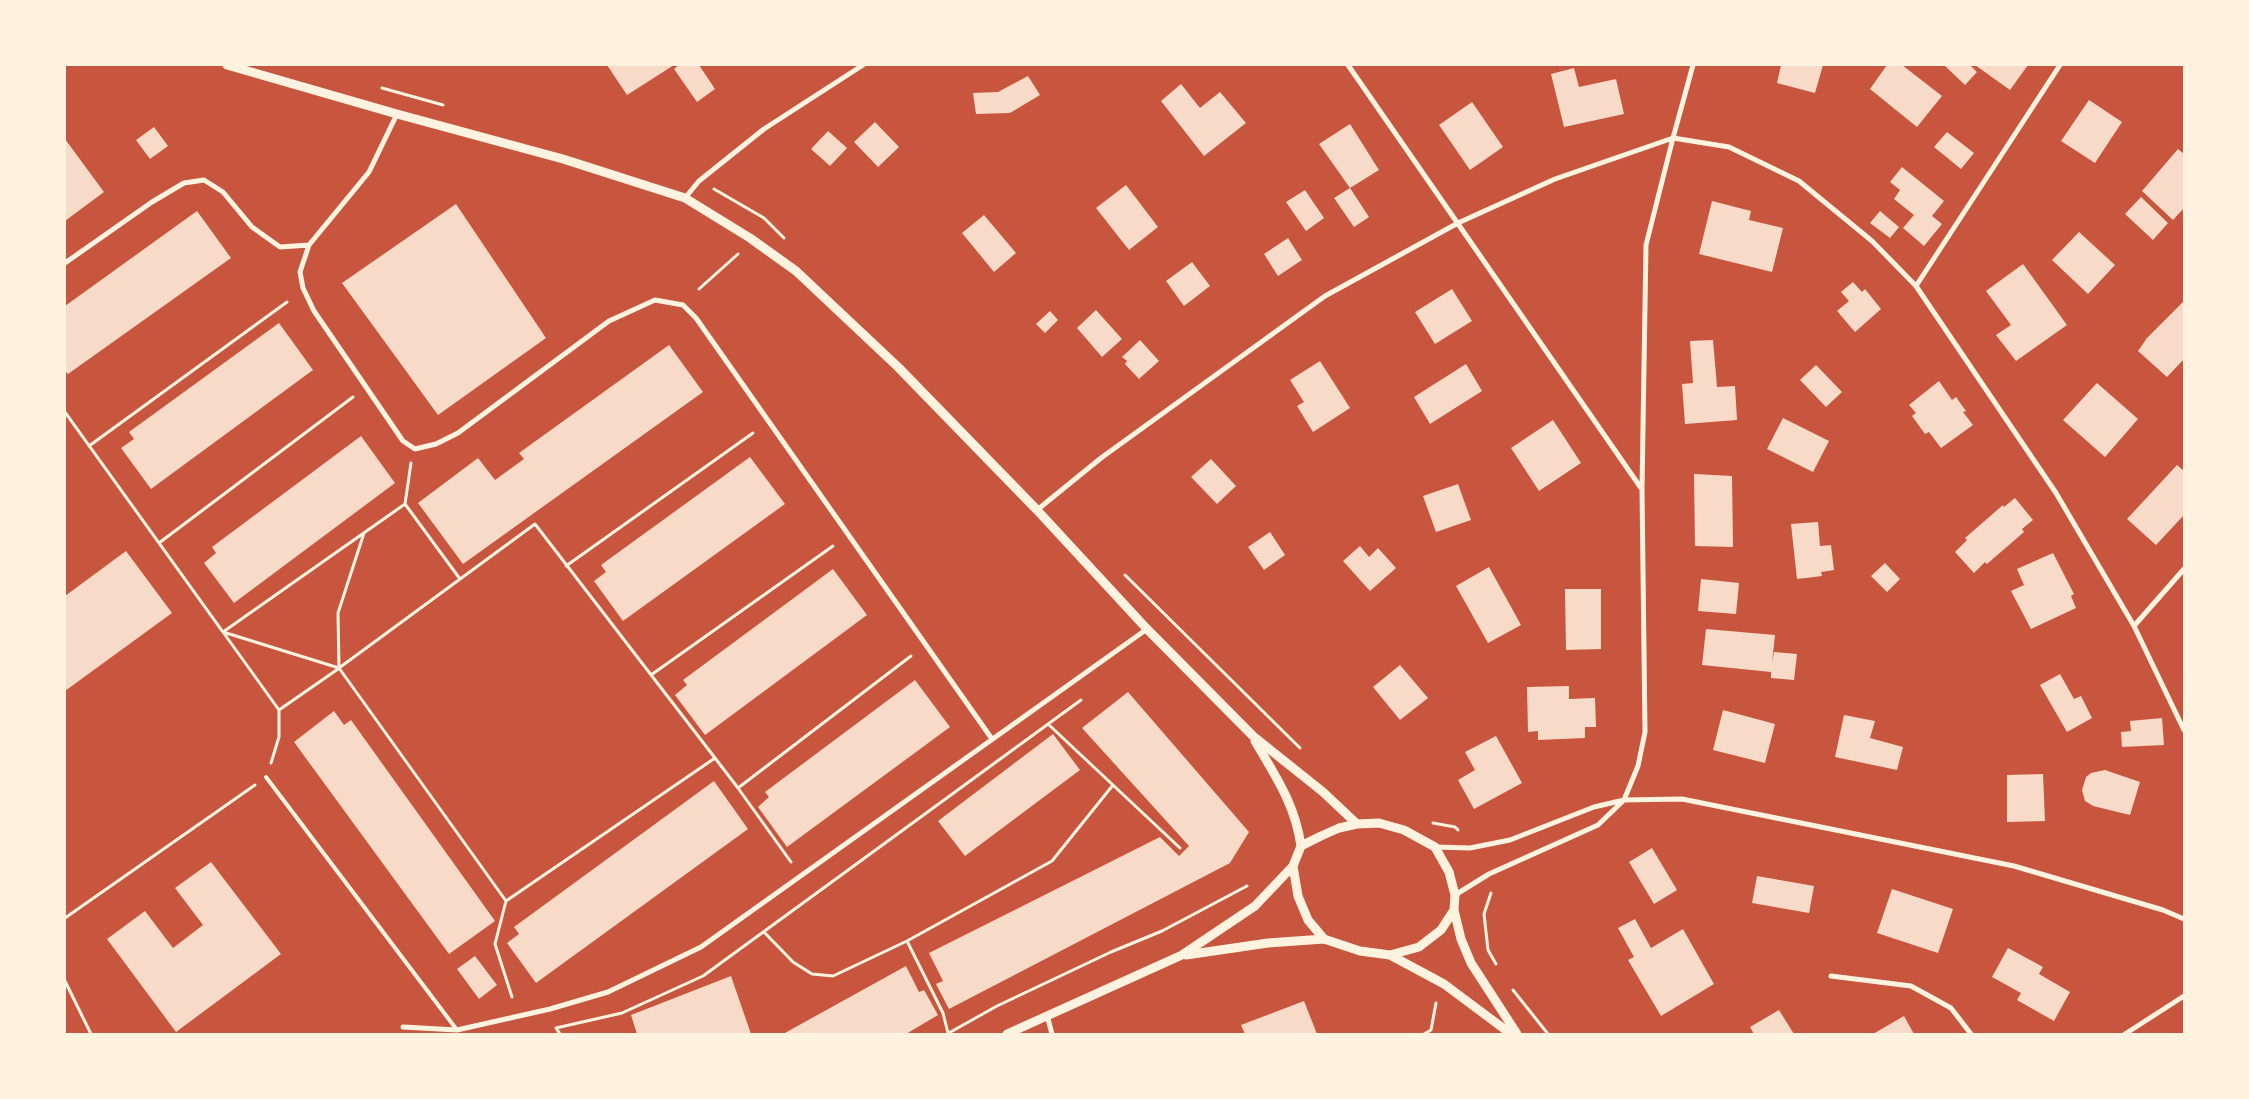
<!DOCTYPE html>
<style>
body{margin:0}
#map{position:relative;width:2249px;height:1099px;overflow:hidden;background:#c8553d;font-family:"Public Sans",sans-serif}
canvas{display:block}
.frame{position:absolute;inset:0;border:66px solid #fff3e0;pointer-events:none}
</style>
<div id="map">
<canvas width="2249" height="1099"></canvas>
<div class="frame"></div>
</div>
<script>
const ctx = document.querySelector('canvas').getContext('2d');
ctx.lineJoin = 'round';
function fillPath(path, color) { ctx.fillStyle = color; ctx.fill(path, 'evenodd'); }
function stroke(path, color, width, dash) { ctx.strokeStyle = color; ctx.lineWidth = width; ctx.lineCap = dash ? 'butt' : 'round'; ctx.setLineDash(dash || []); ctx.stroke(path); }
fillPath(new Path2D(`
 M 607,65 L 674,65 L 627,95 Z
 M 679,65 L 699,65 L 715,89 L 697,102 L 674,69 Z
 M 1781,65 L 1823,65 L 1815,93 L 1777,83 Z
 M 1887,65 L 1902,65 L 1942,96 L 1917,127 L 1870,89 Z
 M 1944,65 L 1970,65 L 1977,72 L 1965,85 Z
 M 1975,65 L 2028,65 L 2010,90 Z
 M 1574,68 L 1579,87 L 1616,79 L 1624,114 L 1564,127 L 1551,74 Z
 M 1028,76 L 1040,95 L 1010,113 L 976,114 L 973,93 L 998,92 Z
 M 1181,84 L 1200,108 L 1220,92 L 1246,123 L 1204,156 L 1161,101 Z
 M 2089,100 L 2122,122 L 2095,163 L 2061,141 Z
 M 1472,102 L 1503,147 L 1470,170 L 1439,125 Z
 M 875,122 L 899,147 L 878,167 L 854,142 Z
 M 1350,124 L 1379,170 L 1350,188 L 1319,144 Z
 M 154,127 L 168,146 L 150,159 L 136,140 Z
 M 828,131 L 847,148 L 830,166 L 811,149 Z
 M 1947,132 L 1974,153 L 1961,169 L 1934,147 Z
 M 65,139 L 104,192 L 65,221 Z
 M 2178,149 L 2184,154 L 2184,208 L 2173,220 L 2142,191 Z
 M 1902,167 L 1944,201 L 1932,216 L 1942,224 L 1924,246 L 1903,228 L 1914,215 L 1894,199 L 1900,190 L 1890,182 Z
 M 1126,185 L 1158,227 L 1129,250 L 1096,208 Z
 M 1350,188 L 1369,217 L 1354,227 L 1334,198 Z
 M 1305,190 L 1324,218 L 1306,231 L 1286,202 Z
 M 2141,197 L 2168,223 L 2153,240 L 2125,214 Z
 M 1712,201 L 1751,211 L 1749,220 L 1783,228 L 1772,272 L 1699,254 Z
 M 456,204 L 546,338 L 438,415 L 342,283 Z
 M 197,211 L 231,258 L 68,374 L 65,371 L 65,306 Z
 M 1880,211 L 1899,227 L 1890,238 L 1870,223 Z
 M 984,215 L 1016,253 L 994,272 L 962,233 Z
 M 2079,232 L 2115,265 L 2088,294 L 2052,260 Z
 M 1288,238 L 1302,260 L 1278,276 L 1264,254 Z
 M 1192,262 L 1210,286 L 1184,306 L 1166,281 Z
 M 2023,264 L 2067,325 L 2016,361 L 1996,335 L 2011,325 L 1986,291 Z
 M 1853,282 L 1862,292 L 1865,289 L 1881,309 L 1855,332 L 1837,311 L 1849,301 L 1841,292 Z
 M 1452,289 L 1472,321 L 1435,344 L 1415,312 Z
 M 2184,301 L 2184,359 L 2167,377 L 2138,351 L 2147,338 Z
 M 1096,310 L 1122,339 L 1102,357 L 1077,328 Z
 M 1050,311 L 1058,320 L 1045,333 L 1036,324 Z
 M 279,323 L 313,370 L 151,489 L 121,448 L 134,439 L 129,432 Z
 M 1140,340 L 1159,361 L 1139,379 L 1125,364 L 1127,361 L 1122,357 Z
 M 1713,340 L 1717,387 L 1735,386 L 1737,420 L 1685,424 L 1682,384 L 1693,383 L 1690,341 Z
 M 669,345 L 703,392 L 463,564 L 418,503 L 478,458 L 495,480 L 524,459 L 519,453 Z
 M 1320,361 L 1350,408 L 1313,432 L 1297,406 L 1304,402 L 1290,380 Z
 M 1466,364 L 1482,391 L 1430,424 L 1414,397 Z
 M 1816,365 L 1842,392 L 1826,407 L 1800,380 Z
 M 1939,381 L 1952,400 L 1956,397 L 1966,411 L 1963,412 L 1973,425 L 1941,448 L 1929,432 L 1925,434 L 1912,416 L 1916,413 L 1909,405 Z
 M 2097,383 L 2138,419 L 2105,457 L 2063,420 Z
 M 1783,418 L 1829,441 L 1813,472 L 1767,449 Z
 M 1553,420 L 1581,463 L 1539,491 L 1511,448 Z
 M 361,436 L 395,483 L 234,603 L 204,563 L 216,553 L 212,547 Z
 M 750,457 L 785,504 L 623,621 L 594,581 L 606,572 L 601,565 Z
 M 1211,459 L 1236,486 L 1217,504 L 1191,477 Z
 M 2177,465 L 2184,471 L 2184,515 L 2156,545 L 2127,519 Z
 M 1694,474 L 1732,476 L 1733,547 L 1695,546 Z
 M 1458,484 L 1471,520 L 1436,532 L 1423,496 Z
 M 2015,498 L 2033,520 L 2022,529 L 2024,532 L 1987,564 L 1985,562 L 1974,573 L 1955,552 L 1967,540 L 1965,538 L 2003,505 L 2004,507 Z
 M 1818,522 L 1820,546 L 1831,545 L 1834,570 L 1821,572 L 1822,576 L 1797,579 L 1791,524 Z
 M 1270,532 L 1285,555 L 1264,570 L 1248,547 Z
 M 1360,546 L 1369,557 L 1378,548 L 1396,568 L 1370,591 L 1343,561 Z
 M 126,551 L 172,613 L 65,691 L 65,596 Z
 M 2053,553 L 2074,594 L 2071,596 L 2076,608 L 2031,629 L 2011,591 L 2024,585 L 2017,569 Z
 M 1885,563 L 1900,579 L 1887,592 L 1871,576 Z
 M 1489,567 L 1521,625 L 1488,643 L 1456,586 Z
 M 833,569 L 867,615 L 705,735 L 675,695 L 687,685 L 683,680 Z
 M 1701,579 L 1739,583 L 1736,614 L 1698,611 Z
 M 1565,589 L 1601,589 L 1601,649 L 1566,650 Z
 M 1706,629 L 1775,635 L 1772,663 L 1774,652 L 1797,654 L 1794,680 L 1771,678 L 1771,672 L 1702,665 Z
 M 1400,665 L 1428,698 L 1400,720 L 1373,687 Z
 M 2060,674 L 2074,699 L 2081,696 L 2092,718 L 2067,732 L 2040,685 Z
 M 915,680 L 950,727 L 787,847 L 758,807 L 769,797 L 765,792 Z
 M 1569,686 L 1569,699 L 1595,698 L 1596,727 L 1585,727 L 1585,738 L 1538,740 L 1538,731 L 1528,732 L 1527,687 Z
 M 1128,692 L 1249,832 L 1230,863 L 949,1009 L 936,984 L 943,981 L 929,953 L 1160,837 L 1179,856 L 1189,846 L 1082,728 Z
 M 1723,710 L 1775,724 L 1765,763 L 1713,750 Z
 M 334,711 L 344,725 L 351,720 L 495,921 L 449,954 L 294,742 Z
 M 1844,715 L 1875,721 L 1870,738 L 1903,747 L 1897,770 L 1835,757 Z
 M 2162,718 L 2164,745 L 2122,747 L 2121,732 L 2131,731 L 2130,721 Z
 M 1053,734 L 1080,770 L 965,856 L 938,821 Z
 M 1496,736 L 1522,783 L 1474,809 L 1458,780 L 1475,770 L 1465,752 Z
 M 2105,770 L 2140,782 L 2130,815 L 2093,806 L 2085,801 L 2082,790 L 2086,777 L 2091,773 Z
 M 2043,774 L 2045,821 L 2007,822 L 2007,775 Z
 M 714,781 L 748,829 L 536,983 L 507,943 L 519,934 L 514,927 Z
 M 1652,848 L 1677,890 L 1654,904 L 1629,862 Z
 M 211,862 L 281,954 L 176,1032 L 107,939 L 145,911 L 173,948 L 203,925 L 175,888 Z
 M 1757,876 L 1814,886 L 1809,913 L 1752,903 Z
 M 1892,889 L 1953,909 L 1938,953 L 1877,933 Z
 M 1635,919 L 1651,948 L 1683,929 L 1714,984 L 1661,1016 L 1628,960 L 1634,957 L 1618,928 Z
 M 2008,948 L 2043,967 L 2039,974 L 2070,992 L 2054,1021 L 2017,1000 L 2021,993 L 1992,977 Z
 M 475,956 L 497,985 L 479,999 L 457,969 Z
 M 906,966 L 919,992 L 924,990 L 938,1015 L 906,1034 L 783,1034 Z
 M 731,976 L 751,1034 L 637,1034 L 631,1015 Z
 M 1304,1001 L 1317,1034 L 1245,1034 L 1241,1025 Z
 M 1779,1010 L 1794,1034 L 1754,1034 L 1750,1027 Z
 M 1904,1016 L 1914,1034 L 1873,1034 Z`), '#f7dbc8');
stroke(new Path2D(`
 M 382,88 L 443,105
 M 714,189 L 764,218 L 784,238
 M 699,289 L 738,254
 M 65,412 L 223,632 L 339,668
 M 89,446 L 287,302
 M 405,504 L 460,579
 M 159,543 L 353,397
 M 566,566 L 753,433
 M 1125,575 L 1300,748
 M 339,668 L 338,613 L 364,533
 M 651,675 L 833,546
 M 279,710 L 338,669
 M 1048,724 L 1180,848
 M 715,758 L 506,901 L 339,668 L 535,524 L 715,758 L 738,788 L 911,656
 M 271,763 L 279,737 L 279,710 L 223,632 L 405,504 L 411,463
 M 738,788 L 791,862
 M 1433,823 L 1455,827 L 1458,830
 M 1491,893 L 1484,914 L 1488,950 L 1496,964
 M 506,901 L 495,944 L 512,997
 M 65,918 L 255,785
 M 764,932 L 793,962 L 812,974 L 833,976 L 907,941 L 1052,861 L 1113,785
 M 907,941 L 943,1013 L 948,1033
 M 65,981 L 91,1034
 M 1513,990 L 1548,1034
 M 560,1034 L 556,1028 L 622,1013 L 703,976 L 1081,700
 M 947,1034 L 997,1006 L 1111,952 L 1162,931 L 1247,886
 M 1424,1034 L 1431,1030 L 1436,1003`), '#fff3e0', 3);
stroke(new Path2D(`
 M 266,777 L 457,1030`), '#fff3e0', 4);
stroke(new Path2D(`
 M 1348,65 L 1641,488
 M 685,198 L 699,181 L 764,129 L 863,65
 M 309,245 L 300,272 L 303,288 L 314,311 L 403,441 L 415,449 L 436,444 L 458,433 L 609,321 L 655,300 L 683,305 L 696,318 L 992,739
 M 65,263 L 152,202 L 184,183 L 204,180 L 223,192 L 252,227 L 280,247 L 309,245 L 369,172 L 397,114
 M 1916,286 L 2060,65
 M 1037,510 L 1101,458 L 1325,296 L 1458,223 L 1555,179 L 1673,138 L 1729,147 L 1799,181 L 1872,241 L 1916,286 L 2056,493 L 2134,626 L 2184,730
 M 2134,626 L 2184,569
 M 1435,847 L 1470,848 L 1510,840 L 1594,807 L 1624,800 L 1682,799 L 2014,866 L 2163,910 L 2184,919
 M 1455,895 L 1489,874 L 1598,825 L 1624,800 L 1638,766 L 1645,732 L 1642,489 L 1646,245 L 1673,138 L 1693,65
 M 1831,976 L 1911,986 L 1951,1008 L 1971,1034
 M 1047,1015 L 1052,1034
 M 403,1027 L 457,1030 L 550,1009 L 608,992 L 701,947 L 1147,629
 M 2125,1034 L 2184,996`), '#fff3e0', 5);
stroke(new Path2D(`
 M 227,65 L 397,114 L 563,159 L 685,198 L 750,238 L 796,271 L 898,367 L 1037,510 L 1147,629 L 1253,736 L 1323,792 L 1357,824
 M 1255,741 C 1276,777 1295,804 1301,846
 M 1379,823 L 1404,830 L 1435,847 L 1449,872 L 1455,895 L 1454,910 L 1441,930 L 1419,947 L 1390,955 L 1360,951 L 1324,939 L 1308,920 L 1298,896 L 1293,866 L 1301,846 L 1321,836 L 1339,828 L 1357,824 Z
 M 1454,910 L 1461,939 L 1471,963 L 1517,1034
 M 1186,955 L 1268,943 L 1324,939
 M 1390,955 L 1444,984 L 1511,1034
 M 1007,1034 L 1182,955 L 1255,906 L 1293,866`), '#fff3e0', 9);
</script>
